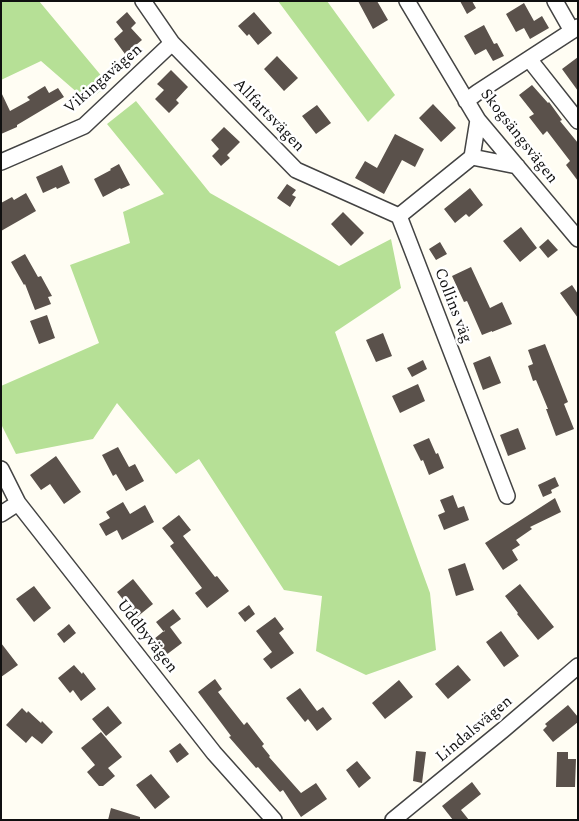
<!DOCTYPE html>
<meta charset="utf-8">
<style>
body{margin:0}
#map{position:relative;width:579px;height:821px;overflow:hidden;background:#fffdf3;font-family:Spectral,serif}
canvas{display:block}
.frame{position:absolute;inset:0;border:2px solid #101010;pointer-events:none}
</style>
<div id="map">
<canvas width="579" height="821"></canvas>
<div class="frame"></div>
</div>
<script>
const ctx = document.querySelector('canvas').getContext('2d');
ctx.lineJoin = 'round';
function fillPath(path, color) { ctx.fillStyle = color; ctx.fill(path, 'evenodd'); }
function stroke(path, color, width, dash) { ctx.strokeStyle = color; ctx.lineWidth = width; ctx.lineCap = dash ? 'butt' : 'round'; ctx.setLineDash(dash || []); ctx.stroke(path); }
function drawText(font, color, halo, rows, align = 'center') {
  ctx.font = font + ' Spectral,serif'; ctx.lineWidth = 5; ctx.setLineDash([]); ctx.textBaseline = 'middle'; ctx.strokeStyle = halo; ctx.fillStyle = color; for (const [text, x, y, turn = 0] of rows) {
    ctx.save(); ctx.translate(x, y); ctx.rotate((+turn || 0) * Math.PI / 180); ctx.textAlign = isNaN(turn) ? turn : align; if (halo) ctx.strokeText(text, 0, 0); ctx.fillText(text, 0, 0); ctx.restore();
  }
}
fillPath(new Path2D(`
 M 1,1 L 39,1 L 109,85 L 87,101 L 41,61 L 1,80 Z
 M 278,1 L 327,1 L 395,95 L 368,122 Z
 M 136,101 L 210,193 L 339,266 L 391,239 L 401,288 L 335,332 L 430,593 L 436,650 L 366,675 L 316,651 L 322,596 L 284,590 L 199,459 L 176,474 L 117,403 L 93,439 L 16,454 L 1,424 L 1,386 L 99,343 L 70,265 L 130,243 L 123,212 L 164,194 L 107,124 Z`), '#b6e096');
fillPath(new Path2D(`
 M 358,1 L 377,1 L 388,20 L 373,29 Z
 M 460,1 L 472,1 L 476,8 L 467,14 Z
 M 524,3 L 534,21 L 542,16 L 549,28 L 530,39 L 524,28 L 516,32 L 506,14 Z
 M 127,12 L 136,23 L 131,28 L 142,40 L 125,54 L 114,39 L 123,31 L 116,22 Z
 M 254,12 L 272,33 L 258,45 L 249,34 L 247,36 L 238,26 Z
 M 484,25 L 494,44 L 497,43 L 504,56 L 493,61 L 486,49 L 475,55 L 464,36 Z
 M 277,56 L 298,78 L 284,91 L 264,69 Z
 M 578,57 L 578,91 L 562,69 Z
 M 171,70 L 188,87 L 176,100 L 179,103 L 169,113 L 155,99 L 164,90 L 157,84 Z
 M 532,85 L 548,103 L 549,102 L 562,120 L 560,121 L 578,143 L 578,181 L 566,165 L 570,161 L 547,131 L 543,135 L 529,117 L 534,114 L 519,95 Z
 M 45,86 L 49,93 L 58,88 L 64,97 L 17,125 L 17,127 L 1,134 L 1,92 L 10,111 L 30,100 L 27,97 Z
 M 433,104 L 456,128 L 441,142 L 419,118 Z
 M 317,105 L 331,123 L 316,134 L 302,116 Z
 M 224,127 L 240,142 L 227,155 L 230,158 L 221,166 L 212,156 L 219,149 L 211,140 Z
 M 395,134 L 424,149 L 415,167 L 402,160 L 384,194 L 355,178 L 365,161 L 377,168 Z
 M 119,164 L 130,185 L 121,189 L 120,188 L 103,197 L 94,179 L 111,170 L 110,169 Z
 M 62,165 L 70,183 L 57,189 L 56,187 L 43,193 L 36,177 Z
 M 287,184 L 296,190 L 292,195 L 296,197 L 290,207 L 277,198 Z
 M 470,188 L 483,205 L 469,217 L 466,214 L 455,223 L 444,209 Z
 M 26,193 L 36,211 L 1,231 L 1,203 L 12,197 L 14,200 Z
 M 343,212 L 364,233 L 351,246 L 331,224 Z
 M 521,227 L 537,248 L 520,262 L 503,241 Z
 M 548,239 L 558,250 L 548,258 L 539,247 Z
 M 440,242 L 447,254 L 436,260 L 429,249 Z
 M 25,254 L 38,277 L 41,276 L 52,296 L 48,297 L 51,304 L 35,310 L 25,284 L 24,285 L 11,262 Z
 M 471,267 L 490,308 L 502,302 L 512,324 L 492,332 L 492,331 L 482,335 L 467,301 L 464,302 L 452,276 Z
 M 572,285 L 578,294 L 578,318 L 560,293 Z
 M 47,315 L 55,338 L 39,344 L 30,321 Z
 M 383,333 L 392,356 L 376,362 L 366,340 Z
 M 545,344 L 568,402 L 564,404 L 574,429 L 556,436 L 546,409 L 548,409 L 536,380 L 533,381 L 528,366 L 533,364 L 528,350 Z
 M 490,356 L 501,383 L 483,390 L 473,363 Z
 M 423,360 L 427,369 L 412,377 L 407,368 Z
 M 418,384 L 425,401 L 400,413 L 392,396 Z
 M 518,428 L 526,449 L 508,456 L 500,435 Z
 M 429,438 L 436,454 L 438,453 L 444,468 L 429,475 L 423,460 L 421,461 L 413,445 Z
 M 118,447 L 129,467 L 135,464 L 144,481 L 126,491 L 116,474 L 113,476 L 102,455 Z
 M 56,456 L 81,492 L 64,504 L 50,484 L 41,490 L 30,475 Z
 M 555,477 L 559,486 L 551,490 L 552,493 L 543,497 L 538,485 Z
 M 453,495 L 458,508 L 464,506 L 469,520 L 444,530 L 438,515 L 445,512 L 440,500 Z
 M 555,498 L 561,512 L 530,527 L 532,529 L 516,540 L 520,545 L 512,550 L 518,560 L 503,570 L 485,543 Z
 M 123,502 L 130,514 L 145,505 L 154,522 L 122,540 L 117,530 L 106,536 L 99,524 L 110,518 L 106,512 Z
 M 179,515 L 191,530 L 183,536 L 215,577 L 217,576 L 229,591 L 207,608 L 195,593 L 202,588 L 170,546 L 174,543 L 162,528 Z
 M 465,563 L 474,590 L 456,596 L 448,569 Z
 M 133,579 L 153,604 L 137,617 L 117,592 Z
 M 520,584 L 554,627 L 538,640 L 517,614 L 518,613 L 505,596 Z
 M 34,586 L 51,608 L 34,622 L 16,599 Z
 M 249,605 L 255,614 L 245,622 L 238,613 Z
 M 173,609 L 181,619 L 170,627 L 182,643 L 166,655 L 154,639 L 165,630 L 164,632 L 156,622 Z
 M 275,617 L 284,629 L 279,633 L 294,653 L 271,669 L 263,659 L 272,652 L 256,631 Z
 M 69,624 L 76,633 L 64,643 L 57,634 Z
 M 501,631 L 519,656 L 504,667 L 486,642 Z
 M 1,643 L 18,665 L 1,677 Z
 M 74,665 L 82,674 L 83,672 L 96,689 L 81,701 L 73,690 L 70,693 L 58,678 Z
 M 458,665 L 471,680 L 448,699 L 435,684 Z
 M 215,679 L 222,689 L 218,692 L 244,725 L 247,722 L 264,744 L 262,746 L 270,756 L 269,757 L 301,793 L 316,783 L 327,799 L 301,817 L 283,790 L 280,792 L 258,767 L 256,768 L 229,737 L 231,736 L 198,692 Z
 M 399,680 L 413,697 L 385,719 L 372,703 Z
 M 300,688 L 317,711 L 323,707 L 332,719 L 317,731 L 308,719 L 305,722 L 286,698 Z
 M 568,705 L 578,717 L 578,722 L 553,742 L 543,730 L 547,726 L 545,724 Z
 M 108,706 L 122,723 L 106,736 L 92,719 Z
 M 22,708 L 27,713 L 28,711 L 41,723 L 42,721 L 53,732 L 42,744 L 32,736 L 26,743 L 6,725 Z
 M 101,732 L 122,757 L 108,768 L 115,776 L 103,786 L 99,786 L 87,772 L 95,765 L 81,748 Z
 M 180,743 L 189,754 L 177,763 L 169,751 Z
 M 416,751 L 426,752 L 422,783 L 413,781 Z
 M 557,752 L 568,752 L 568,759 L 576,759 L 575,787 L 556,787 Z
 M 357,761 L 371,778 L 359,788 L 346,770 Z
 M 151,774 L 170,797 L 155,809 L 136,785 Z
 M 472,782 L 481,794 L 461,810 L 469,820 L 453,820 L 442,806 Z
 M 111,808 L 140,817 L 140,820 L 108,820 Z`), '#5a514b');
const minor = new Path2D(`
 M 143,1 L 172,43 L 296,170 L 399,216
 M 407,1 L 478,120 L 578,239
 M 555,1 L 572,31
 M 529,59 L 578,121
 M 466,101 L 478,92 L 578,27
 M 472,157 L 478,120
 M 1,162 L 84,126 L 172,43
 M 1,469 L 18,503 L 214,753 L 274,820
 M 507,496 L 399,216 L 472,157 L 517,166
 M 1,514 L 18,503
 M 393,820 L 503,730 L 578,666`);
stroke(minor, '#434343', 18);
stroke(minor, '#fff', 15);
drawText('16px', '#101010', '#fff', [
 ["Vikingavägen",104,80,-41],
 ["Allfartsvägen",268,116,46],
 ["Skogsängsvägen",518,137,52],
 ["Collins väg",452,306,69],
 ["Uddbyvägen",146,637,52],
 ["Lindalsvägen",475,730,-40]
]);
</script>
